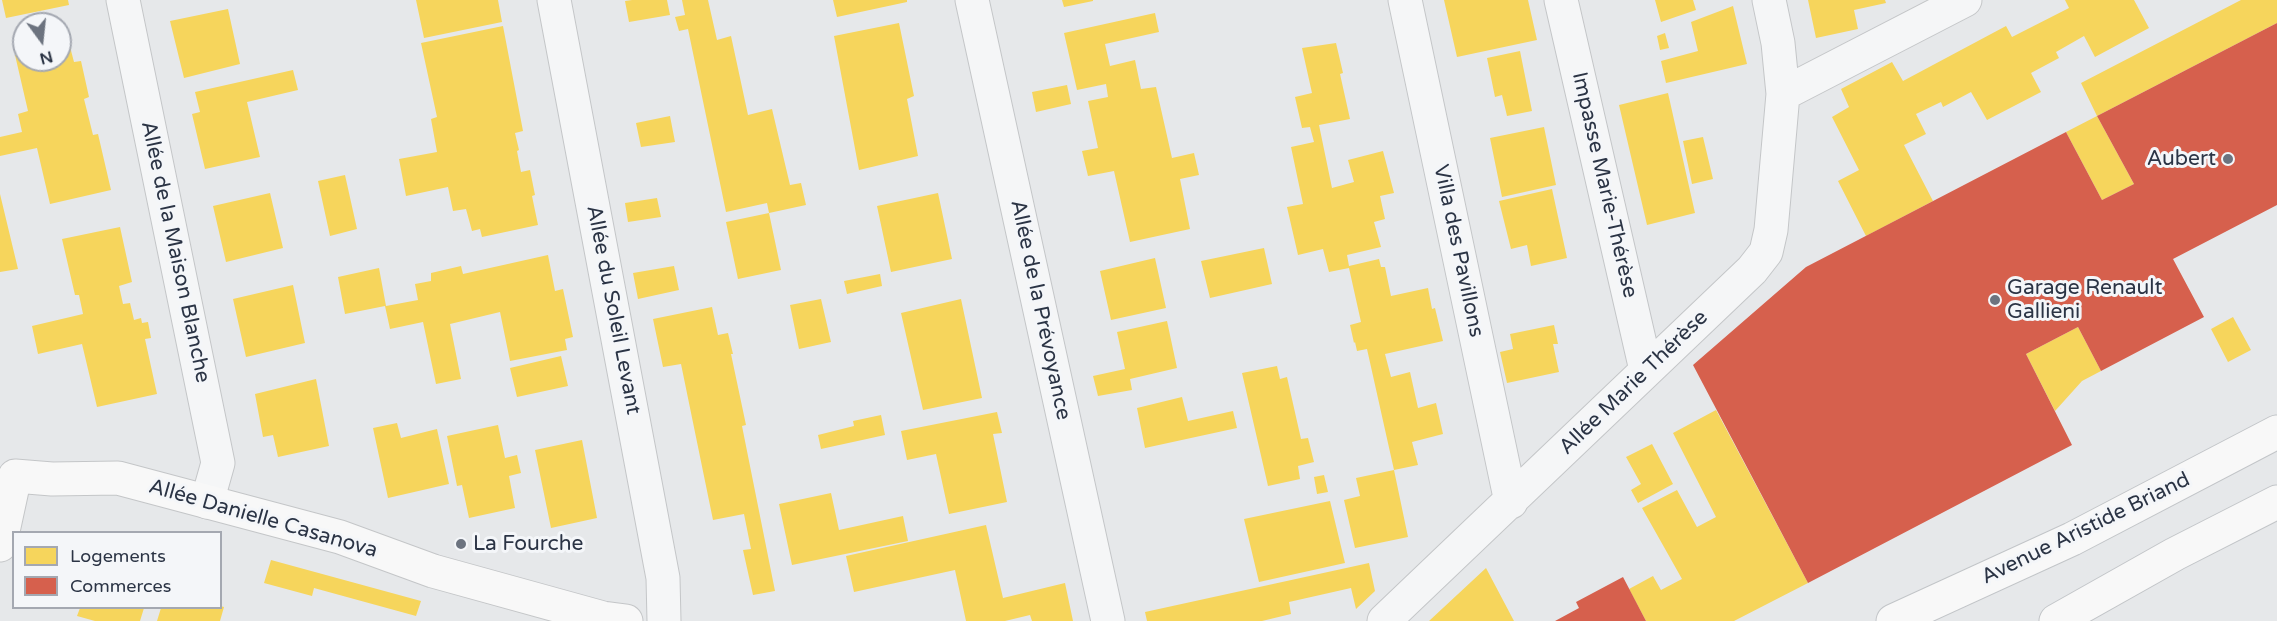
<!DOCTYPE html>
<meta charset="utf-8">
<style>
body{margin:0}
#map{position:relative;width:2277px;height:621px;overflow:hidden;background:#e6e8ea;font-family:"Varela Round",sans-serif}
canvas{display:block}
.legend{position:absolute;left:12px;top:531px;width:210px;height:78px;box-sizing:border-box;background:#f4f6f9;border:2px solid #a4a8b1;margin:0;padding:8px 10px;list-style:none;font-size:18px;color:#2b3445}
.legend li{display:flex;align-items:center;gap:12px;height:30px}
.legend b{width:30px;border:2px solid #a4a8b1}
.north{position:absolute;left:12px;top:12px;width:60px;height:60px;box-sizing:border-box;background:#f4f6f9;border:2px solid #a4a8b1;border-radius:50%;rotate:165deg;font-size:16px;font-weight:700;line-height:24px;text-align:center;color:#2b3445}
.north::after{content:'';display:block;margin:auto;width:21px;height:27px;background:#6c737f;clip-path:polygon(50% 0,100% 100%,50% 72%,0 100%)}
</style>
<div id="map">
<canvas width="2277" height="621"></canvas>
<ul class="legend">
<li><b style="height:16px;background:#f6d55c"></b>Logements</li>
<li><b style="height:16px;background:#d6604d"></b>Commerces</li>
</ul>
<div class="north">N</div>
</div>
<script>
const ctx = document.querySelector('canvas').getContext('2d');
ctx.lineJoin = 'round';
function fillPath(path, color) { ctx.fillStyle = color; ctx.fill(path, 'evenodd'); }
function stroke(path, color, width, dash) { ctx.strokeStyle = color; ctx.lineWidth = width; ctx.lineCap = dash ? 'butt' : 'round'; ctx.setLineDash(dash || []); ctx.stroke(path); }
function drawText(font, color, halo, rows, align = 'center') {
  ctx.font = font + ' "Varela Round",sans-serif'; ctx.lineWidth = 6; ctx.setLineDash([]); ctx.textBaseline = 'middle'; ctx.strokeStyle = halo; ctx.fillStyle = color; for (const [text, x, y, turn = 0] of rows) {
    ctx.save(); ctx.translate(x, y); ctx.rotate((+turn || 0) * Math.PI / 180); ctx.textAlign = isNaN(turn) ? turn : align; if (halo) ctx.strokeText(text, 0, 0); ctx.fillText(text, 0, 0); ctx.restore();
  }
}
fillPath(new Path2D(`
 M 2,0 L 68,0 L 69,5 L 6,18 Z
 M 416,0 L 498,0 L 502,22 L 424,38 Z
 M 632,0 L 667,0 L 670,15 L 629,22 L 625,1 Z
 M 682,0 L 708,0 L 717,40 L 731,36 L 748,115 L 772,109 L 790,185 L 801,183 L 806,205 L 769,213 L 767,203 L 726,212 L 688,29 L 679,31 L 675,17 L 685,15 Z
 M 833,0 L 907,0 L 907,2 L 837,17 Z
 M 1062,0 L 1093,0 L 1093,1 L 1064,7 Z
 M 1444,0 L 1528,0 L 1537,40 L 1457,57 Z
 M 1655,0 L 1693,0 L 1696,10 L 1661,22 Z
 M 1808,0 L 1885,0 L 1886,3 L 1854,10 L 1858,29 L 1816,38 Z
 M 2065,0 L 2134,0 L 2149,28 L 2095,57 L 2084,36 L 2056,52 L 2059,58 L 2031,73 L 2041,92 L 1987,120 L 1971,92 L 1943,107 L 1941,102 L 1916,114 L 1926,134 L 1904,145 L 1933,201 L 1866,236 L 1838,181 L 1859,170 L 1832,117 L 1849,107 L 1841,89 L 1892,62 L 1903,81 L 2006,26 L 2012,37 L 2069,8 Z
 M 2241,0 L 2277,0 L 2277,23 L 2097,116 L 2081,83 Z
 M 1733,6 L 1747,64 L 1666,83 L 1661,61 L 1698,51 L 1691,22 Z
 M 228,9 L 240,64 L 184,78 L 170,21 Z
 M 1155,13 L 1159,32 L 1105,44 L 1110,66 L 1135,60 L 1141,89 L 1156,87 L 1172,158 L 1194,153 L 1199,175 L 1180,179 L 1190,229 L 1130,242 L 1114,171 L 1088,176 L 1082,151 L 1098,148 L 1088,101 L 1108,97 L 1106,84 L 1077,90 L 1064,33 Z
 M 899,23 L 914,96 L 907,99 L 918,156 L 859,170 L 834,36 Z
 M 503,26 L 523,131 L 515,133 L 519,150 L 517,151 L 521,172 L 530,170 L 535,195 L 532,196 L 538,225 L 482,237 L 480,229 L 472,231 L 466,209 L 453,211 L 448,187 L 406,196 L 399,159 L 437,152 L 431,119 L 437,117 L 421,43 Z
 M 1665,33 L 1669,48 L 1660,50 L 1657,36 Z
 M 69,43 L 74,62 L 81,61 L 89,97 L 84,99 L 93,135 L 98,134 L 111,190 L 50,204 L 37,148 L 0,156 L 0,137 L 22,132 L 18,114 L 28,111 L 15,55 L 24,53 L 24,60 L 60,60 L 60,45 Z
 M 1336,43 L 1343,73 L 1340,74 L 1350,119 L 1319,125 L 1332,188 L 1354,182 L 1348,160 L 1383,151 L 1394,193 L 1380,196 L 1385,219 L 1374,222 L 1381,247 L 1347,255 L 1349,266 L 1379,259 L 1381,267 L 1385,267 L 1391,296 L 1428,288 L 1432,309 L 1435,308 L 1443,341 L 1385,354 L 1391,377 L 1410,372 L 1418,408 L 1436,403 L 1443,434 L 1412,442 L 1418,465 L 1394,470 L 1408,537 L 1355,548 L 1344,500 L 1360,496 L 1356,478 L 1394,470 L 1367,349 L 1357,351 L 1355,342 L 1354,343 L 1350,325 L 1361,322 L 1349,268 L 1329,272 L 1323,249 L 1298,255 L 1287,207 L 1303,204 L 1291,147 L 1314,142 L 1310,127 L 1302,128 L 1295,97 L 1312,93 L 1302,48 Z
 M 1520,51 L 1532,111 L 1507,116 L 1502,95 L 1495,97 L 1487,58 Z
 M 293,70 L 298,90 L 247,102 L 260,157 L 205,169 L 192,114 L 200,112 L 195,92 Z
 M 1067,85 L 1071,104 L 1036,112 L 1032,92 Z
 M 1668,93 L 1695,213 L 1647,225 L 1619,105 Z
 M 670,116 L 675,142 L 641,147 L 636,123 Z
 M 2097,116 L 2134,184 L 2102,200 L 2066,132 Z
 M 1544,127 L 1556,185 L 1502,197 L 1490,138 Z
 M 1703,137 L 1713,179 L 1692,184 L 1683,141 Z
 M 345,175 L 357,229 L 330,236 L 318,181 Z
 M 1552,189 L 1567,258 L 1531,266 L 1527,245 L 1511,249 L 1499,201 Z
 M 270,193 L 283,248 L 226,262 L 213,206 Z
 M 938,193 L 952,259 L 891,272 L 877,206 Z
 M 0,194 L 18,269 L 0,272 Z
 M 657,198 L 661,217 L 628,222 L 625,203 Z
 M 769,213 L 781,270 L 738,279 L 726,222 Z
 M 120,227 L 132,282 L 119,286 L 123,304 L 130,303 L 134,320 L 141,318 L 142,323 L 148,322 L 151,338 L 145,339 L 157,394 L 97,407 L 82,344 L 38,354 L 32,326 L 83,314 L 79,295 L 75,295 L 62,239 Z
 M 1264,248 L 1272,284 L 1210,298 L 1201,261 Z
 M 548,255 L 555,291 L 563,289 L 573,337 L 565,339 L 567,350 L 510,361 L 500,312 L 450,324 L 461,379 L 436,384 L 423,322 L 390,329 L 385,306 L 345,314 L 338,277 L 379,268 L 386,306 L 418,300 L 415,284 L 431,281 L 431,273 L 461,266 L 463,274 Z
 M 1155,258 L 1166,308 L 1111,320 L 1100,271 Z
 M 674,266 L 679,290 L 638,299 L 633,273 Z
 M 880,274 L 882,286 L 847,294 L 844,281 Z
 M 293,285 L 305,343 L 246,357 L 233,299 Z
 M 821,299 L 831,342 L 799,349 L 790,305 Z
 M 961,299 L 982,398 L 923,410 L 901,313 Z
 M 712,307 L 718,335 L 728,333 L 733,354 L 731,354 L 746,425 L 742,426 L 775,591 L 753,595 L 743,550 L 751,549 L 744,514 L 713,520 L 681,364 L 663,367 L 653,319 Z
 M 2233,317 L 2251,350 L 2228,362 L 2211,329 Z
 M 1167,321 L 1177,368 L 1130,379 L 1132,390 L 1098,396 L 1093,376 L 1125,369 L 1117,332 Z
 M 1554,325 L 1558,344 L 1553,344 L 1559,372 L 1507,383 L 1500,352 L 1513,349 L 1510,334 Z
 M 2078,327 L 2101,371 L 2082,381 L 2055,411 L 2026,354 Z
 M 561,356 L 568,386 L 517,397 L 510,368 Z
 M 1277,366 L 1280,379 L 1287,377 L 1301,439 L 1308,438 L 1314,462 L 1298,466 L 1300,479 L 1268,486 L 1242,373 Z
 M 316,379 L 329,446 L 278,457 L 273,435 L 263,437 L 255,394 Z
 M 1182,397 L 1188,421 L 1233,411 L 1237,428 L 1145,448 L 1137,408 Z
 M 1716,410 L 1808,583 L 1734,621 L 1646,621 L 1629,589 L 1653,576 L 1661,590 L 1682,579 L 1642,508 L 1677,490 L 1697,527 L 1716,517 L 1673,433 Z
 M 997,412 L 1002,433 L 993,434 L 1007,502 L 949,514 L 936,454 L 907,460 L 901,431 Z
 M 881,415 L 885,435 L 821,449 L 818,435 L 854,426 L 853,421 Z
 M 397,423 L 401,438 L 437,429 L 449,484 L 388,498 L 373,428 Z
 M 498,425 L 505,458 L 517,455 L 521,473 L 509,476 L 515,508 L 469,518 L 462,485 L 457,486 L 447,436 Z
 M 582,440 L 597,518 L 551,528 L 535,450 Z
 M 1652,444 L 1673,484 L 1638,503 L 1631,490 L 1641,484 L 1626,457 Z
 M 1324,475 L 1328,492 L 1317,494 L 1314,477 Z
 M 831,493 L 839,530 L 903,516 L 908,541 L 792,565 L 779,504 Z
 M 1330,501 L 1345,563 L 1259,582 L 1244,519 Z
 M 986,525 L 1003,598 L 1065,583 L 1073,621 L 1032,621 L 1030,615 L 1005,621 L 966,621 L 955,570 L 854,592 L 846,556 Z
 M 271,560 L 421,601 L 416,616 L 314,588 L 312,596 L 264,583 Z
 M 1369,563 L 1375,591 L 1356,609 L 1351,588 L 1289,602 L 1291,614 L 1262,621 L 1147,621 L 1145,612 Z
 M 1486,568 L 1514,621 L 1429,621 Z
 M 220,606 L 224,607 L 220,621 L 157,621 L 161,608 Z
 M 80,608 L 144,608 L 140,621 L 95,621 L 77,616 Z`), '#f6d55c');
fillPath(new Path2D(`
 M 2277,23 L 2277,205 L 2173,259 L 2204,317 L 2101,371 L 2078,327 L 2026,354 L 2072,445 L 1808,583 L 1693,365 L 1806,267 L 2066,132 L 2102,200 L 2134,184 L 2097,116 Z
 M 1623,577 L 1646,621 L 1555,621 L 1579,608 L 1576,602 Z`), '#d6604d');
const minor = new Path2D(`
 M 123,0 L 218,463 L 207,502
 M 554,0 L 663,578 L 664,621
 M 972,0 L 1108,621
 M 1405,0 L 1511,502
 M 1561,0 L 1646,370
 M 1783,94 L 1965,0
 M 1384,621 L 1752,270 L 1766,252 L 1771,230 L 1783,94 L 1778,43 L 1769,0`);
const secondary = new Path2D(`
 M 0,545 L 15,476 L 52,479 L 118,478 L 340,537 L 433,571 L 603,618 L 626,621`);
const primary = new Path2D(`
 M 1893,621 L 2072,539 L 2277,432
 M 2056,621 L 2175,554 L 2277,502`);
stroke(minor, '#c4c6c8', 35);
stroke(secondary, '#c4c6c8', 35);
stroke(primary, '#c2c5c8', 35);
stroke(minor, '#f5f6f7', 33);
stroke(secondary, '#f8f8f8', 33);
stroke(primary, '#f8f8f8', 33);
for (const [x, y, r, color] of [
 [2228,159,6,"#6c737f"],
 [1995,300,6,"#6c737f"],
 [461,544,6,"#6c737f"]
]) { const dot = new Path2D(); dot.arc(x, y, r, 0, 2 * Math.PI); ctx.fillStyle = color; ctx.fill(dot); stroke(dot, '#f4f6f9', 2); }
drawText('21px', '#2b3445', '#f4f6f9', [
 ["Aubert",2216,159,"right"],
 ["Garage Renault",2007,288],
 ["Gallieni",2007,312],
 ["La Fourche",473,544]
], 'left');
drawText('21px', '#2b3445', '#f4f6f9', [
 ["Impasse Marie-Thérèse",1604,185,77],
 ["Villa des Pavillons",1458,251,78],
 ["Allée de la Maison Blanche",175,252,78],
 ["Allée du Soleil Levant",613,310,79],
 ["Allée de la Prévoyance",1040,310,78],
 ["Allée Marie Thérèse",1634,383,-44],
 ["Allée Danielle Casanova",263,519,16],
 ["Avenue Aristide Briand",2086,529,-26]
]);
</script>
